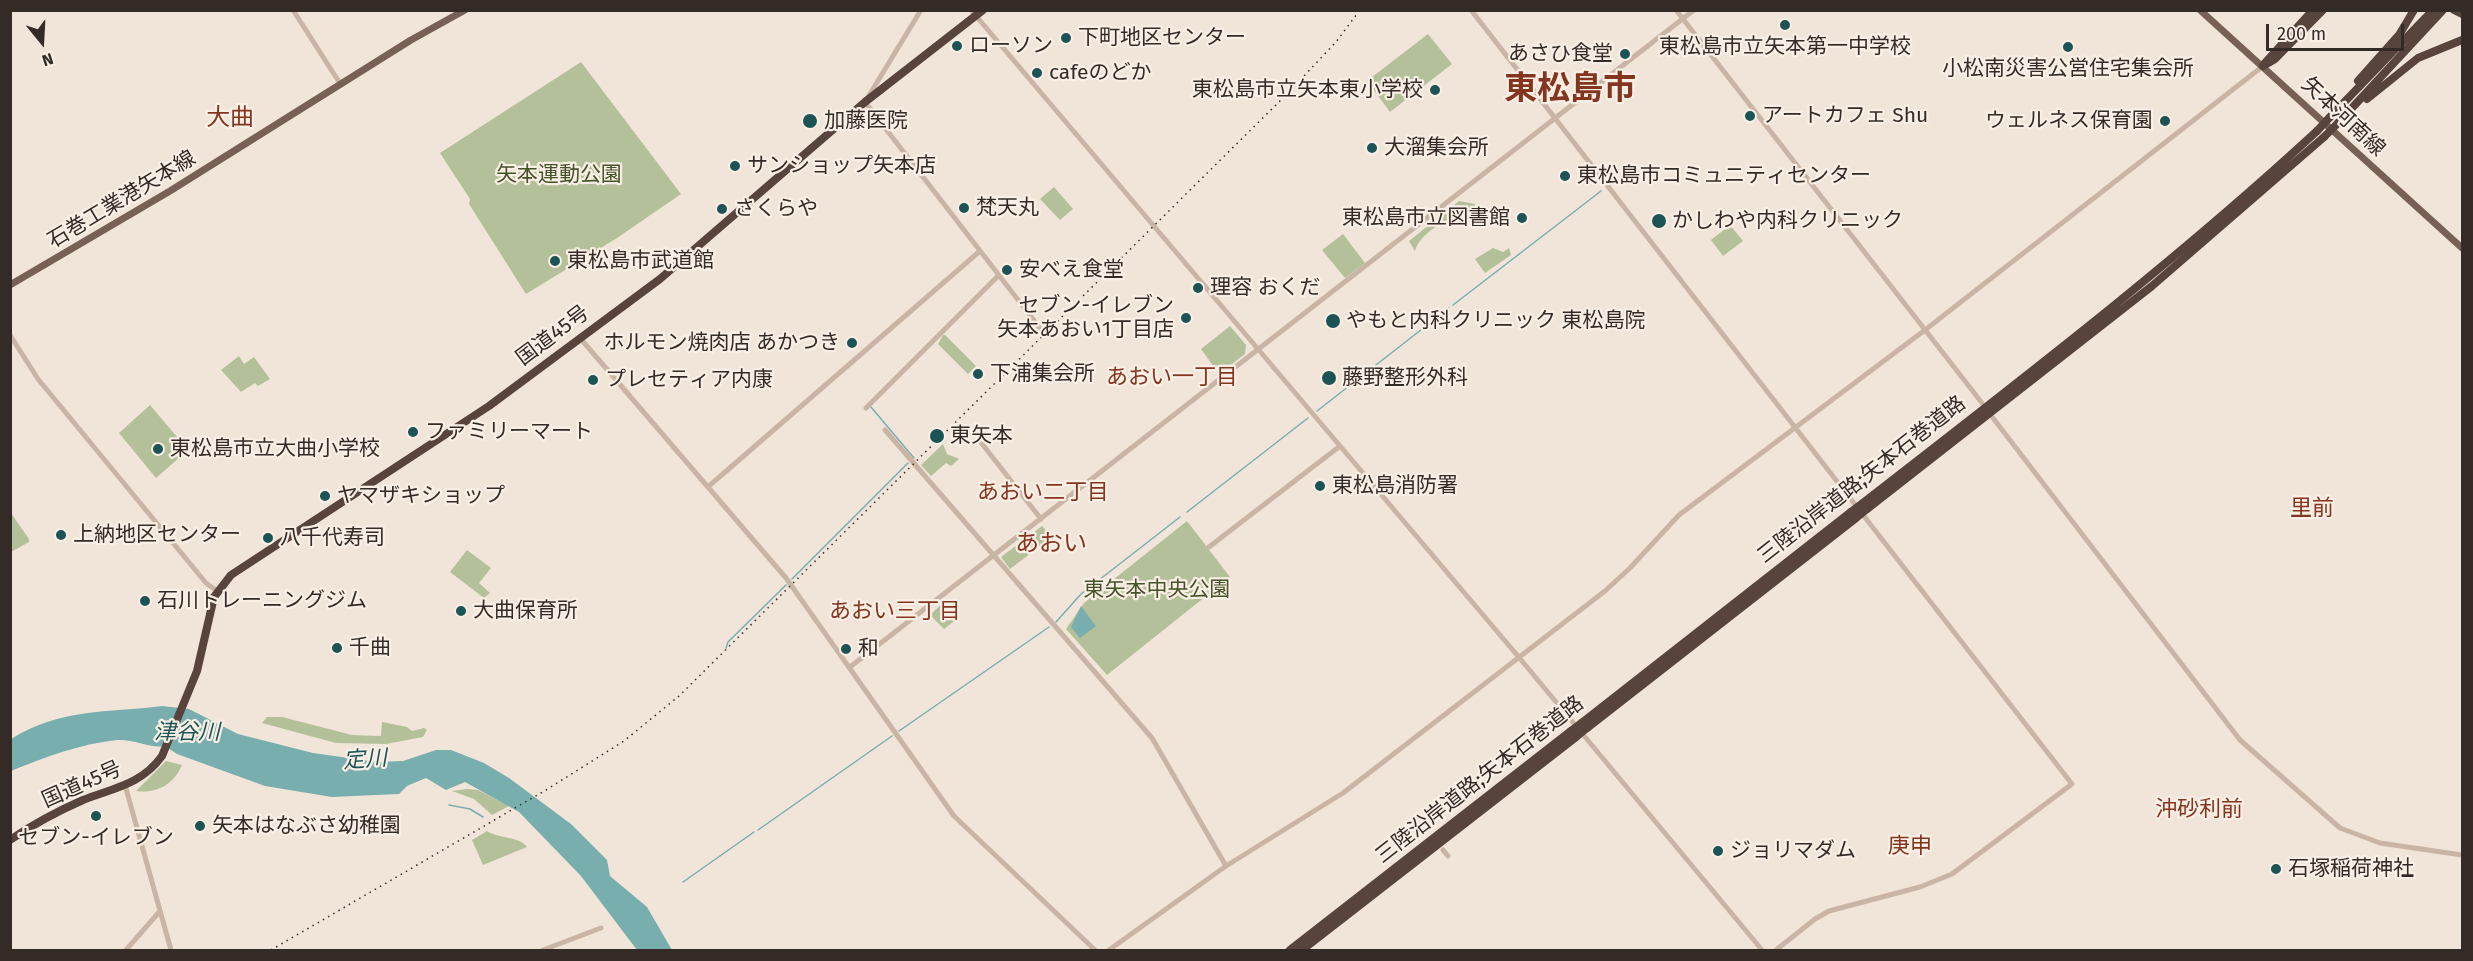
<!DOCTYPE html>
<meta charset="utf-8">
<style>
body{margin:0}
#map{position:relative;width:2473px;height:961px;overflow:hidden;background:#f1e5d9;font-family:"Fira Sans",sans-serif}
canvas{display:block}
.frame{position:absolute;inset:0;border:12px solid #352b26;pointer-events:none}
.north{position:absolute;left:12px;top:12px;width:60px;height:60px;-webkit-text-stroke:4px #f9efe5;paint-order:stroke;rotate:162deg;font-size:16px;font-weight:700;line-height:24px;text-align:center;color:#352b26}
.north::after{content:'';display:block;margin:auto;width:21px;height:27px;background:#352b26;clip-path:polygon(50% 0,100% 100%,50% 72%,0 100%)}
.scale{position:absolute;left:2266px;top:24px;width:138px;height:27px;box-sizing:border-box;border:3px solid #352b26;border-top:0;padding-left:8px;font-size:18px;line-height:21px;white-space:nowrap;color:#352b26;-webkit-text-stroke:4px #f9efe5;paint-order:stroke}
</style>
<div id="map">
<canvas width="2473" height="961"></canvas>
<div class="frame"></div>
<div class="north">N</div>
<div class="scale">200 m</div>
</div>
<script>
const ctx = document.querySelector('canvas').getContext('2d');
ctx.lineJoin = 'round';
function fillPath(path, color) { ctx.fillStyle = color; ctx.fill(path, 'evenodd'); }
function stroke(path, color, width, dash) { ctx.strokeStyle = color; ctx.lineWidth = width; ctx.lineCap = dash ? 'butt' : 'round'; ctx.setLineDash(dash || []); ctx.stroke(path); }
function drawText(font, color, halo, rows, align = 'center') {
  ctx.font = font + ' "Fira Sans","Noto Sans JP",sans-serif'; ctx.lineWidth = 4.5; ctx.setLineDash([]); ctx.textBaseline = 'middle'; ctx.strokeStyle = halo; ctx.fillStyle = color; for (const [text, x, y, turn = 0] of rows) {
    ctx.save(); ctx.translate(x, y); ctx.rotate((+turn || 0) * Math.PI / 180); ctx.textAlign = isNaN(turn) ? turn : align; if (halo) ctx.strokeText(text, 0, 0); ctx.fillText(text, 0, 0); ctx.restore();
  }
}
fillPath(new Path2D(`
 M 1428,34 L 1452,64 L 1390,112 L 1367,81 Z
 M 581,62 L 681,194 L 617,238 L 526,294 L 469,204 L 470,199 L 440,153 Z
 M 1054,187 L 1073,209 L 1060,220 L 1040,199 Z
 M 1459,201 L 1475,204 L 1475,208 C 1456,216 1421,229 1415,251 L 1409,241 Z
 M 1730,225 L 1743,241 L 1723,256 L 1711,240 Z
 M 1343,234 L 1365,263 L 1345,278 L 1322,250 Z
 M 1493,248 L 1503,252 L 1509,248 L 1511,255 L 1485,273 L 1475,259 Z
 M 1230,326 L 1246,345 L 1245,354 L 1219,374 L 1201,349 Z
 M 943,335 L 945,335 L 976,366 L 968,374 L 938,344 Z
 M 239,356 L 244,364 L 254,357 L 270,379 L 258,386 L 255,383 L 241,392 L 221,370 Z
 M 150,405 L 188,450 L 156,478 L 119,433 Z
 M 943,444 L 947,454 L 959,459 L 951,466 L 946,463 L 931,476 L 921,465 Z
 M 11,513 L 29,539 L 29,542 L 11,552 Z
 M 1187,521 L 1230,577 L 1107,675 L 1066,629 L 1084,603 Z
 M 1042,526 L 1052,537 L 1010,569 L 1001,557 Z
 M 467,550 L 491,568 L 479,583 L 490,593 L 484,598 L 450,572 Z
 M 945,601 L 957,619 L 944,629 L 930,615 Z
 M 267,717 L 282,717 L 352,735 L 381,736 L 382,722 L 407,727 L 412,731 L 424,728 L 427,730 L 423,737 L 386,744 L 336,743 L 262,723 Z
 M 166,761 L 182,765 C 174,784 157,794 136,791 Z
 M 467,789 L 478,790 L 509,806 L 492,815 L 474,799 L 452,791 Z
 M 487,831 C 499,839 519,836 527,847 L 483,865 L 472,840 Z`), '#b4c099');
fillPath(new Path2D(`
 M 1081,606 L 1096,626 L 1080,638 L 1071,627 Z
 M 162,706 L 189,709 L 238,734 L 313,753 L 377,762 L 403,761 L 436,750 L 451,750 L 484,763 L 509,778 L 571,824 L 607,860 L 610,876 L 647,907 L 672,950 L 637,950 L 581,876 L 519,812 L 465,782 L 446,790 L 426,778 L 407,786 L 399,794 L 332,797 L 265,786 L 177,754 L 165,746 C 151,749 135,739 117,740 C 79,744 46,757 11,771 L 11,739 C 61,708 107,713 162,706 Z`), '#78aeae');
stroke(new Path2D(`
 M 1453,305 L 1601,191
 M 871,407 L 914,458
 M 1317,411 L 1449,308
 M 1187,512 L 1308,418
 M 792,579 L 908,463
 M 1056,622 L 1081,594 L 1180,517
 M 726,648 L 728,642 L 786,585
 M 899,731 L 1049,627
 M 449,805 L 470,809 L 483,817
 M 758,830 L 892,736
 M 683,882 L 754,832`), '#78aeae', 1.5);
stroke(new Path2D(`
 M 293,10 L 341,85
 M 921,10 L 865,102 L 1039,327
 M 971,10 L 1517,655 L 1762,950
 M 1471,10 L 2072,784 L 1952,874 L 1920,887 L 1829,911 L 1815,919 L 1776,950
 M 1676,10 L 1982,403
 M 10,335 L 38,379 L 206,583 L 217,591
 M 580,338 L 786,578 L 954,816 L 1095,950
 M 866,408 L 999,275
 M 1993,418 L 2240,740 L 2340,828 L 2380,843 L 2462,855
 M 885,430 L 1152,738 L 1226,866
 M 979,440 L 1041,519
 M 709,486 L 980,251
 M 1209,547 L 1340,446
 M 850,667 L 1694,10
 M 125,785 L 171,950
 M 1443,850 L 1448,856
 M 126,950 L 160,911
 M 543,950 L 601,928
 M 1109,950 L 1226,866 L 1343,793 L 1605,591 L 1630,568 L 1679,515 L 1925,330 L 2263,66`), '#c9b5a5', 5);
stroke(new Path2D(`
 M 2200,10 L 2462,248
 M 10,285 L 170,191 L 411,40 L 465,10`), '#776157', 7);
stroke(new Path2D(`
 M 2454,10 L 2462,14
 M 2265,63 L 2313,10
 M 2263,66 L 2275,59 L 2323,10
 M 2358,81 L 2399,35 L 2414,10
 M 2367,99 L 2418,58 L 2462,40
 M 2330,117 L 2433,10
 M 2338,123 L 2443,10
 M 1863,503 C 2017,383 2173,264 2317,131
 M 1867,509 L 2152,286 L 2324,137
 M 1583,722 L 1851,512
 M 1587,728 L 1856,518
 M 10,840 C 32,825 58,811 83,800 C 114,788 142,784 162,756 L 197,671 L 214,597 L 231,575 L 489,406 L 660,279 L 865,102 L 983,10
 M 1290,950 L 1571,731
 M 1302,950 L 1576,737`), '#56443d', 8);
stroke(new Path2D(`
 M 271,950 L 546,790 L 624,741 L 679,696 L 1286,95 L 1336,42 L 1360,10`), '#352b26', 1.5, [1.5, 4.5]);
stroke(new Path2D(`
 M 2317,131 L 2330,117
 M 2324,137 L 2338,123
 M 1851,512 L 1863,503
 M 1856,518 L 1867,509
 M 1571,731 L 1583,722
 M 1576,737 L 1587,728`), '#56443d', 8);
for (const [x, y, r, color] of [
 [1785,25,6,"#1c5456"],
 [1066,38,6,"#1c5456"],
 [957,46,6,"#1c5456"],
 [2068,47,6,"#1c5456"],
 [1625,54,6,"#1c5456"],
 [1037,73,6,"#1c5456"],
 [1435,90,6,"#1c5456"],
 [1750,116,6,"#1c5456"],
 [810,121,8,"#1c5456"],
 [2165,121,6,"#1c5456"],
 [1372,148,6,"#1c5456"],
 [735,166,6,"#1c5456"],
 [1565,176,6,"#1c5456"],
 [964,208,6,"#1c5456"],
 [722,209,6,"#1c5456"],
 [1522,218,6,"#1c5456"],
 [1659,221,8,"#1c5456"],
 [555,261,6,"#1c5456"],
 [1007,270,6,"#1c5456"],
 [1198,288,6,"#1c5456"],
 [1186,318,6,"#1c5456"],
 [1333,321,8,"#1c5456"],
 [852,343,6,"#1c5456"],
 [978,374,6,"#1c5456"],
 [1329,378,8,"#1c5456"],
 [593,380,6,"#1c5456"],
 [413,432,6,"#1c5456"],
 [937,436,8,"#1c5456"],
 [158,449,6,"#1c5456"],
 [1320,486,6,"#1c5456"],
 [325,496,6,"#1c5456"],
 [61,535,6,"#1c5456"],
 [268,538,6,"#1c5456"],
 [145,601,6,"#1c5456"],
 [461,611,6,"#1c5456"],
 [337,648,6,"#1c5456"],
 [846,649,6,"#1c5456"],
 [96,816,6,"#1c5456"],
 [200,826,6,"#1c5456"],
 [1718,851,6,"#1c5456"],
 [2276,869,6,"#1c5456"]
]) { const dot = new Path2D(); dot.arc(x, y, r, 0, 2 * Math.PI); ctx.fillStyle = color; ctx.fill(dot); stroke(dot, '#f9efe5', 2); }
drawText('21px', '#352b26', '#f9efe5', [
 ["下町地区センター",1078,38],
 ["ローソン",969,46],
 ["東松島市立矢本第一中学校",1785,47,"center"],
 ["あさひ食堂",1613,54,"right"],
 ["小松南災害公営住宅集会所",2068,69,"center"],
 ["cafeのどか",1049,73],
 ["東松島市立矢本東小学校",1423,90,"right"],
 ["アートカフェ Shu",1762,116],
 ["加藤医院",824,121],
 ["ウェルネス保育園",2153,121,"right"],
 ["大溜集会所",1384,148],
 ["サンショップ矢本店",747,166],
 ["東松島市コミュニティセンター",1577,176],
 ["梵天丸",976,208],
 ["さくらや",734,209],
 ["東松島市立図書館",1510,218,"right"],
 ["かしわや内科クリニック",1672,221],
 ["東松島市武道館",567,261],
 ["安べえ食堂",1019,270],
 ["理容 おくだ",1210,288],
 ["セブン-イレブン",1174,306,"right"],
 ["矢本あおい1丁目店",1174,330,"right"],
 ["やもと内科クリニック 東松島院",1346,321],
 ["ホルモン焼肉店 あかつき",840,343,"right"],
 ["下浦集会所",990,374],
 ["藤野整形外科",1342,378],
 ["プレセティア内康",605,380],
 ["ファミリーマート",425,432],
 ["東矢本",950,436],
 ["東松島市立大曲小学校",170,449],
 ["東松島消防署",1332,486],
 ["ヤマザキショップ",337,496],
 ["上納地区センター",73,535],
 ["八千代寿司",280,538],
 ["石川トレーニングジム",157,601],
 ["大曲保育所",473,611],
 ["千曲",349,648],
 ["和",858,649],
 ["矢本はなぶさ幼稚園",212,826],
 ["セブン-イレブン",96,838,"center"],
 ["ジョリマダム",1730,851],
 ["石塚稲荷神社",2288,869]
], 'left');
drawText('21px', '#352b26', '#f9efe5', [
 ["矢本河南線",2343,117,43],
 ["石巻工業港矢本線",122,200,-31],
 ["国道45号",553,336,-37],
 ["三陸沿岸道路;矢本石巻道路",1862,480,-38],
 ["三陸沿岸道路;矢本石巻道路",1480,780,-38],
 ["国道45号",82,785,-24]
]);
drawText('21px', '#45532a', '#f9efe5', [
 ["矢本運動公園",559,175],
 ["東矢本中央公園",1157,590]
]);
drawText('22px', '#84351f', '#f9efe5', [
 ["あおい一丁目",1172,378],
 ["あおい二丁目",1043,493],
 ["里前",2312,509],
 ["あおい三丁目",895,612],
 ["沖砂利前",2199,810],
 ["庚申",1910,847]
]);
drawText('italic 22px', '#1c5456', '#f9efe5', [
 ["津谷川",187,733],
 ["定川",365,760,-4]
]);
drawText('24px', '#84351f', '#f9efe5', [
 ["大曲",230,118],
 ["あおい",1051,544]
]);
drawText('bold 33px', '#84351f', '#f9efe5', [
 ["東松島市",1570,90]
]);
</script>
